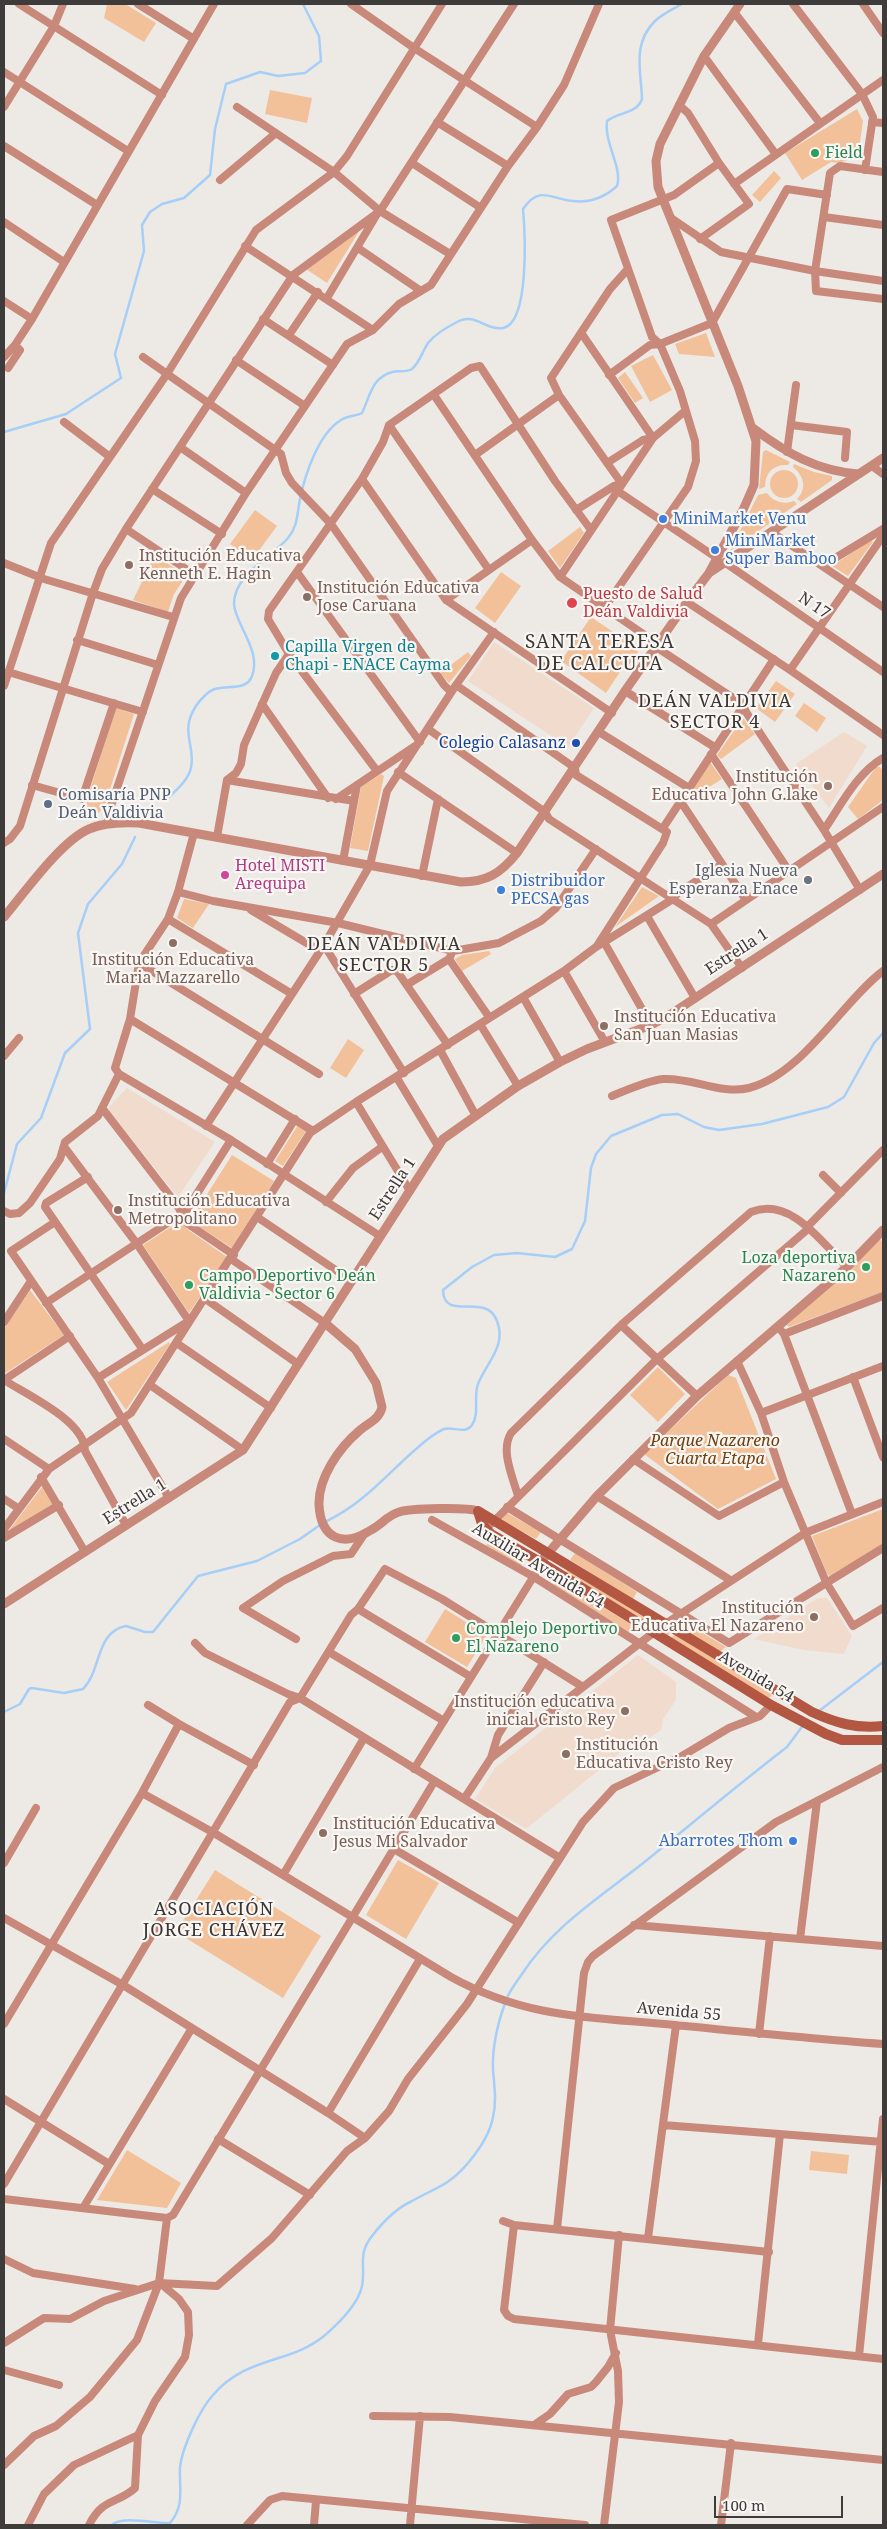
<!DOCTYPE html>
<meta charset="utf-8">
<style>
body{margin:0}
#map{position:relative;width:887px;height:2529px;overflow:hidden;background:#ede9e5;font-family:"Noto Serif",serif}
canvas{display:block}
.frame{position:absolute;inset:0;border:5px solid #3d3c3a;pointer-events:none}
.scale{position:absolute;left:714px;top:2496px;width:129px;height:22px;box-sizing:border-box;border:2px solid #3d3c3a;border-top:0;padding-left:6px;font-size:15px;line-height:18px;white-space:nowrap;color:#3d3c3a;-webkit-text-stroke:4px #faf6f3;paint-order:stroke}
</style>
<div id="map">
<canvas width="887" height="2529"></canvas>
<div class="frame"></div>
<div class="scale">100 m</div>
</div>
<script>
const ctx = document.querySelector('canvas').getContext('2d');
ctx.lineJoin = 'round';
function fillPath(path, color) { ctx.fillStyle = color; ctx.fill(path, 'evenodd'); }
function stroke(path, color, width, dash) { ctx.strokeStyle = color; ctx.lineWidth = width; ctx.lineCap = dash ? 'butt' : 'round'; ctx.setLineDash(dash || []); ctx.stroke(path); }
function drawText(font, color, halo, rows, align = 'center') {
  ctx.font = font + ' "Noto Serif",serif'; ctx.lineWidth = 4.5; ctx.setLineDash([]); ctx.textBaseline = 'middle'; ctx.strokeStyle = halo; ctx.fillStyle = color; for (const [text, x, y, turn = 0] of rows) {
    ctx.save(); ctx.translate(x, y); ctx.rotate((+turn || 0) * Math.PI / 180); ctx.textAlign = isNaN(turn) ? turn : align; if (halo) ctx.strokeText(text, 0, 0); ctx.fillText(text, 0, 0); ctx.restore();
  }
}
fillPath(new Path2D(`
 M 494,642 L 594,708 L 568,747 L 468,681 Z
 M 844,732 L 867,746 L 829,808 L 796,764 Z
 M 127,1088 L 215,1142 L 178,1197 L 109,1111 L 109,1107 Z
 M 818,1598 L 827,1598 L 852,1636 L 844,1654 L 804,1650 L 754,1639 Z
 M 638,1655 L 676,1682 L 676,1700 L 663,1719 L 661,1730 L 647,1740 L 641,1736 L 526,1829 L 475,1799 L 495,1768 Z`), '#f0dbcd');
fillPath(new Path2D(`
 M 107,4 L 125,4 L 156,23 L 144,42 L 104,18 Z
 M 270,90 L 312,98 L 307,123 L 265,114 Z
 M 857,109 L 863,121 L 858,156 L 839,163 L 831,162 L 802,180 L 785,153 Z
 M 774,171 L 781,178 L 760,202 L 752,195 Z
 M 363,225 L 327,283 L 306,269 Z
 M 706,333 L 715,357 L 679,354 L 675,344 Z
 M 653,355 L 672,390 L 650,402 L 631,366 Z
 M 625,372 L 643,398 L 635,403 L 618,378 Z
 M 766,450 L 790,462 L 788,465 C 774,464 765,472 765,487 L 759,489 L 763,452 Z
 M 794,464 L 814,472 L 832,476 L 832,480 L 801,502 L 797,499 C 808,488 803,475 793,467 Z
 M770 484a14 14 0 1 1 28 0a14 14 0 1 1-28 0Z
 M 767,493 C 774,502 783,505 794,501 L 797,504 L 730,551 L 758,495 Z
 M 255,510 L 277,526 L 252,560 L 230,544 Z
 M 580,527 L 584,533 L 560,568 L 548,551 Z
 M 871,540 L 873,542 L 848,576 L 832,566 Z
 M 155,555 L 186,576 L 174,594 L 168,612 L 133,600 Z
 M 501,572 L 521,586 L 495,623 L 475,608 Z
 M 591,617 L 634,646 L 638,652 L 627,668 L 622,669 L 606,693 L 561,661 Z
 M 468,652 L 471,656 L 449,683 L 440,673 Z
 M 776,681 L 795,694 L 775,722 L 756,708 Z
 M 804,703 L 826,718 L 817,732 L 795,716 Z
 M 116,708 L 134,714 L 105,805 L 97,815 L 82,804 L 86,802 Z
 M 743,718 L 755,734 L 721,759 L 717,755 Z
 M 710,762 L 722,779 L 687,801 L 686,799 Z
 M 876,767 L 880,767 L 883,771 L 883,800 L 858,819 L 848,807 Z
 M 381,774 L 384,776 L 368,851 L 350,848 L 361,787 Z
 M 642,887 L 659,896 L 615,927 Z
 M 184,899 L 209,904 L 193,928 L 177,918 Z
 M 489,951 L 491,954 L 462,971 L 455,959 L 462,955 Z
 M 348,1039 L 364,1050 L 346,1078 L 330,1068 Z
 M 298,1125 L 306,1131 L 283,1166 L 275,1161 Z
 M 232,1155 L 274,1181 L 232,1248 L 190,1221 Z
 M 180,1221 L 187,1229 L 227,1257 L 189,1313 L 143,1245 Z
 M 880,1239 L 883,1243 L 883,1292 L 789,1327 L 787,1325 Z
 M 30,1290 L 64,1335 L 4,1374 L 4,1329 Z
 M 169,1342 L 170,1344 L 126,1410 L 107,1382 Z
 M 658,1367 L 685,1394 L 658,1422 L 630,1395 Z
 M 728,1375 L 736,1378 L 776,1479 L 718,1509 L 644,1454 Z
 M 42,1487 L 53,1504 L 7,1533 Z
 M 883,1509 L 883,1545 L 830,1576 L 827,1574 L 812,1536 Z
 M 507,1513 L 541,1532 L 536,1539 L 503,1521 L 502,1518 Z
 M 490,1539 L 525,1559 L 521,1566 L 486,1546 Z
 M 575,1553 L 637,1592 L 633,1599 L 570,1560 Z
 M 568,1569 L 671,1632 L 667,1636 L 565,1573 Z
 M 558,1579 L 635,1627 L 631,1633 L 553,1585 Z
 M 445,1609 L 487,1635 L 467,1667 L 425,1642 Z
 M 686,1623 L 726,1647 L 718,1653 L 681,1629 Z
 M 675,1635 L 769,1692 L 772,1696 L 768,1698 L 670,1638 Z
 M 398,1860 L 439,1883 L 406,1939 L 366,1915 Z
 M 215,1870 L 321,1936 L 283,1998 L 176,1932 Z
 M 127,2150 L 181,2183 L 167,2208 L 97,2200 Z
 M 811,2151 L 849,2155 L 847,2174 L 809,2170 Z`), '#f3c199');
stroke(new Path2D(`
 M 4,432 L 66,414 L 121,378 L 115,354 L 144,251 L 142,225 L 150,212 L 162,204 L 184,198 L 210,175 L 215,129 L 226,84 L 260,72 L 278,76 L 305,73 L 321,61 L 319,36 L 303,4
 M 165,801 C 174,792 188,781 191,768 C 196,746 179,732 196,706 C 200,700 208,691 215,689 C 227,685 247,691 252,676 C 262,651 235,624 234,604 C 234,574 271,558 288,538 C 298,526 297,514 300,499 C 305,475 318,434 341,420 C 347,416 356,416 362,413 C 370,397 371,378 392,372 C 399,370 405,373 412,369 C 420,362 422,352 428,343 C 435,334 449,326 459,321 C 475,313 487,331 503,328 C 530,323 525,231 523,209 C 540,184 552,200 573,201 C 590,203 605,197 617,186 C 623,168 604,144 607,121 C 618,112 637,114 642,99 C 641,70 632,44 655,21 C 662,14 673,9 682,4
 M 4,1193 L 17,1144 L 41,1118 L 65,1053 L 90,1029 L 78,933 L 88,904 L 122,864 L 135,837
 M 325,1522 C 369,1501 391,1468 428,1439 C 432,1436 439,1431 444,1429 C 453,1426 465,1435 472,1425 C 480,1413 473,1397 478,1384 C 486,1363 507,1346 497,1321 C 486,1291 444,1323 443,1290 L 472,1267 L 494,1255 L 517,1253 L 555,1257 L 572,1249 L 585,1221 L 591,1168 L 596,1154 L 611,1136 L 662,1115 L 678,1114 L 704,1127 L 719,1130 L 762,1124 L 828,1107 L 844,1097 L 874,1043 L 883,1033
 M 819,1711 L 883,1662
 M 4,1712 L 20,1704 L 29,1689 L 32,1688 L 64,1693 L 83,1689 C 102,1670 95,1632 126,1626 L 145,1632 L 153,1632 L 198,1576 L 257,1561 L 300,1539 L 320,1525
 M 112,2525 C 122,2515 155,2524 170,2523 C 185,2506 179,2487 180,2467 C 182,2448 200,2409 213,2395 C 246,2356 290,2364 324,2336 C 338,2324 358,2305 362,2286 C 366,2266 357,2255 372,2236 C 382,2223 397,2208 412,2201 C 435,2188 450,2185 468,2163 C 479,2150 490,2134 493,2117 C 497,2101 494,2085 493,2069 C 492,2048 498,2021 506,2001 C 509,1991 516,1983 522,1974 C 554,1925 602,1896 647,1860 C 694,1822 740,1783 787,1747 L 804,1724`), '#a5cff9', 2.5);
stroke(new Path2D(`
 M 19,4 L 162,95
 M 138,4 L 194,39
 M 351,4 L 414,48 L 537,127
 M 793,4 L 862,94 L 873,117 L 865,170
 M 863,4 L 883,33
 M 734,12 L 820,123
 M 704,56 L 775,153
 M 4,72 L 128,151
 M 679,105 L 688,113 L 719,163 L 749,204 L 700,239
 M 4,107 L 54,26 L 63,4
 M 237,107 L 334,172 L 380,211 L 450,254
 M 437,122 L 508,166
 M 872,122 L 883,123
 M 4,146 L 97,205
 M 412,163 L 481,208
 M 883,172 L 840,166 L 830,173 L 815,271 L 816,291 L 883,299
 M 220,180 L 276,133
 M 734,184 L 883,80
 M 824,217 L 883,225
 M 671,218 L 721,252 L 815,271 L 883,281
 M 4,222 L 64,262
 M 245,246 L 373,330
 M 358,248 L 421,291
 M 327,298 L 377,214
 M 4,301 L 32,319
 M 263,319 L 333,365
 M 582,334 L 653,438 L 643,440 L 607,463
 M 289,335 L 318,292
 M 4,357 L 15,345 L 32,319 L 214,4
 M 143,357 L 281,454 L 286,473 L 292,483 L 331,524 L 444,685 L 451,692
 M 236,360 L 305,406
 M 8,368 L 20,350 L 15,345
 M 609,375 L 650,345 L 660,344 L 712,323 L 787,189 L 827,195
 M 434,395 L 532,540 L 560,577 L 652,640 L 656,647 L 744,705 L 746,712 L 824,830 L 860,890
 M 64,422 L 110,457
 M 389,425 L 489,570
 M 791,425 L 847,432 L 845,458
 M 180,447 L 246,493
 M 787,452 L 796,385
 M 475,455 L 559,395
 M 872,466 L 883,474
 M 362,479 L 446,600 L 612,713
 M 152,489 L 222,534
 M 619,492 L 717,558
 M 576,510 L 614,486 L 622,484 L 559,395 L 551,378 L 610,289 L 627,270
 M 126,529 L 195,575
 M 773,533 L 883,607
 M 4,563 L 44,579 L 173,617
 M 727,564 L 883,672
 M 822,566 L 883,529
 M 297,572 L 420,742
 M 560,577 L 653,438 L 685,411
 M 446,600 L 532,540
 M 687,602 L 790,670 L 883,735
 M 605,607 L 688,487 L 696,461 L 695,441 L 680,391 L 660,344 L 652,337 L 611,220 L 674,195 L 719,163
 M 77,640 L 158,665
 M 790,670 L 883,536
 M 8,672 L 143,712
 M 456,685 L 575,768 L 576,775 L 667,832 L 663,843 L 597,946
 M 4,686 L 51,543 L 167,374 L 256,230 L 334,172 L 347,156 L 442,4
 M 625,691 L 716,748
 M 262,704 L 328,798
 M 428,729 L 545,812 L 549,819 L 711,924 L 742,968
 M 599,732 L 689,788
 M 711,754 L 789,871
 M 377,771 L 289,654 L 268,619 L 269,611 L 362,479 L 383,442 L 389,425 L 471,368 L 480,366 L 555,481 L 591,530
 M 398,772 L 517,853
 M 227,780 L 354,801
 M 32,785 L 82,799 L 114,703
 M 336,799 L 415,746
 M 681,802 L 746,900
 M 108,823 L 108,815 L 181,598 L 246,493 L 347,344 L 373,330 L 399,304 L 431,285 L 508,166 L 537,127 L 564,85 L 599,4
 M 663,828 L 774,659
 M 824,830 C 841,805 857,773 883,758
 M 217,837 L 227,780 L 236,773 L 241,764 L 244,745 L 276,673 L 289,654
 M 4,843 L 10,839 L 20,826 L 93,593 L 102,569 L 126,529 L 293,275 L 380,211 L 514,4
 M 343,861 L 357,785
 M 422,876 L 438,799
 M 178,892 L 213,901 L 338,923 L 453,951 L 499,943 L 541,921 L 556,908 L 596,849
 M 251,910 L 320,951
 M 647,916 L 695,998
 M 168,919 L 292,994
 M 711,924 L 883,807
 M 604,942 L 651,1025
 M 324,945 L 404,1073
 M 449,959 L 489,1017
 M 139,963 L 319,1074
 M 564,971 L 605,1042
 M 408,984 L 449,959 L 451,955
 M 354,994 L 392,970 L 397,971 L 448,1045
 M 523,997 L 560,1062
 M 130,1019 L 313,1131
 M 480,1024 L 518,1086
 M 440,1050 L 476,1116
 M 4,1056 L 19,1038
 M 119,1074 L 231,1140 L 380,1236
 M 397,1078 L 438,1146
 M 612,1096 C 627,1090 646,1081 663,1079 C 692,1077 721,1095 749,1088 C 803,1074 842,1002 883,971
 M 356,1102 L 410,1191
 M 102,1108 L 177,1205 L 188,1224 L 234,1255
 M 206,1126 L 324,945 L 370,865 L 387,791 L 456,685 L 494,632
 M 65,1148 L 137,1244 L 189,1321 L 98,1378
 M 267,1164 L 295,1119
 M 823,1175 L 841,1193
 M 88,1177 L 46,1203 L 45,1207 L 143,1350
 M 326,1202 L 353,1168 L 382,1147
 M 4,1211 L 10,1214 L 19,1213 L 30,1203 L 60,1159 L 65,1142 L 98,1116 L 119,1074 L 115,1068 L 130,1019 L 139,963 L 168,919 L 178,892 L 194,833
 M 257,1217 L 352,1281
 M 55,1222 L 11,1251 L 98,1378 L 169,1498
 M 231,1259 L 325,1323
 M 204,1298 L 298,1364
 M 46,1303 L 186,1211 L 231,1140
 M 4,1322 L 31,1281
 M 621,1325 L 697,1396
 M 778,1327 L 784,1334 L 852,1514
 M 784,1334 L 883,1296
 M 178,1344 L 271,1408
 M 737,1361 L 761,1413 L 784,1482 L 826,1582 L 853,1626 L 883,1608
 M 853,1377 L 883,1457
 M 4,1380 C 27,1395 85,1421 85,1451 L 126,1525
 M 4,1380 L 70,1336
 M 150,1385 L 243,1450
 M 761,1413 L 883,1366
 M 4,1439 L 49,1469
 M 633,1459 L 719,1516 L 784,1482
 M 41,1477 L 85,1552
 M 518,1496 C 513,1477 500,1451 511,1433 L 621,1325 L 751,1212 C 791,1196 822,1243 847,1267
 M 597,1496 L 730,1580
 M 4,1499 L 18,1508
 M 507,1507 L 729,1643 L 883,1548
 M 432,1520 L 534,1577 L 756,1717
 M 491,1524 L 658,1358 L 808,1229 L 810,1224 L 883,1150
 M 4,1529 L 49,1469 L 131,1413 L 310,1133 L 356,1102 L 564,971 L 596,947 L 673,899 L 678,893 L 722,864
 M 4,1538 L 59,1505
 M 358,1609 L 471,1677
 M 665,1624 L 805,1533 L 883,1502
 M 296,1639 L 243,1608 L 283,1581 L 333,1556 L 351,1554 L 365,1533
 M 195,1643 L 205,1653 L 288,1694 L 300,1698 L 560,1858
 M 329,1652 L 444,1721
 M 148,1705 L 179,1724 L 254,1765
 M 491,1758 L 498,1735 L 544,1662
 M 414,1769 L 542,1563
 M 142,1793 L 214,1833 L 451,1977 C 527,2019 592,2017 675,2025 C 745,2032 814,2039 883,2044
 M 464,1799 L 491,1758 L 653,1633
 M 394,1849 L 519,1923
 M 4,1863 L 36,1808
 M 283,1875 L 364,1738
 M 4,1918 L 123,1985 L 328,2113 L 365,2138
 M 634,1925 L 883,1946
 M 800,1939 L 817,1801
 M 4,2024 L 142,1793 L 179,1724
 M 759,2034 L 770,1936
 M 4,2099 L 109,2164
 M 328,2113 L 420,1959
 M 663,2125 L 883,2142
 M 218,2139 L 310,2195
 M 4,2184 L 290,1702 L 300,1698 L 351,1615 L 358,1609 L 385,1569 L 442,1599 L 583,1687
 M 4,2199 L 167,2218 L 173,2215 L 434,1782
 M 83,2208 L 192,2028
 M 503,2221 L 514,2225 L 769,2252
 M 514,2225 L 504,2310 L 508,2316 L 514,2319 L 883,2359
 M 557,2229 L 584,1973 L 588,1962 L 593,1956 L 776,1822 L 883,1767
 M 648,2238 L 676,2025
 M 4,2259 L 33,2273 L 135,2289
 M 4,2343 L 44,2318 L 70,2319 L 104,2301 L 159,2283 L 217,2286 L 272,2238 L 347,2151 L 365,2138 L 389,2111 L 408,2079 L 467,2004 L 583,1822 L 614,1788 L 682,1756 L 729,1728 L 760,1716 L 771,1705
 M 758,2344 L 780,2134
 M 859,2356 L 883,2119
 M 4,2370 L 59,2385
 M 373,2416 L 450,2417 L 883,2460
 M 534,2425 L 550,2414 L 568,2394 L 591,2387 L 596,2382 L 608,2367 L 616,2353
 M 4,2465 L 34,2436 L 56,2426 L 90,2397 L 137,2340 L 159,2283 L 167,2218
 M 28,2525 L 44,2494 L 74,2465 L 138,2435 L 155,2401 L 185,2357 L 189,2335 L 188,2312 L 179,2299 L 160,2283
 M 89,2525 C 103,2497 118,2504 135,2488 L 138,2435
 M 247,2525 L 270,2500 L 282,2496 L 585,2525
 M 314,2525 L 316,2501
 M 410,2525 L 420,2416
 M 604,2525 L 619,2402 L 618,2371 L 610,2330 L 619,2235
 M 721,2525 L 731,2443`), '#c9897a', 8);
stroke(new Path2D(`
 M 753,428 C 786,453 817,471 859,474
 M 709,573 L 743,510 L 754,485 L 756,441 L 738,386 L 658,187 L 656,161 L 660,144 L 704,56 L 740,4
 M 4,917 C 25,892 61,841 89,829 C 105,822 122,822 139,823 L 461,882 C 487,882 501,873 517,853 L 625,691 L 687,602 L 709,573 L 883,458
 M 325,1323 L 355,1349 L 376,1383 L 382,1407 C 380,1419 368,1423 359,1431 C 339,1448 318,1478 319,1505 C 321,1539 343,1548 371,1530 C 381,1525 388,1515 399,1512 C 411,1508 467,1507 478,1511
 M 544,1558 L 597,1496 L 697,1396 L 847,1267 L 883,1230
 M 4,1604 L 243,1450 L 443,1139 L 518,1086 L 560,1062 L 587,1049 L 651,1025 L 671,1014 L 883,874`), '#c9897a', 9);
stroke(new Path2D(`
 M 478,1511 L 482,1524 L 491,1534 L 542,1563 L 771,1705 L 826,1734 L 842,1740 L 883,1740
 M 478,1511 L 812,1712 C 836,1723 856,1729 883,1726`), '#b35642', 10);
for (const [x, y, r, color] of [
 [815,153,5,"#2e9e5b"],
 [663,519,5,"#3f7fe0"],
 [715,550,5,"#3f7fe0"],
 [129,565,5,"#8d6e63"],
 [307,597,5,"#8d6e63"],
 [572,603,6,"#e0444e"],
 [275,656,5,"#0f9aa8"],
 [576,743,5,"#1a4fb4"],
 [828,786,5,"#8d6e63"],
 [48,804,5,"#5c6f8a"],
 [225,875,5,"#d1479c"],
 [808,880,5,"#6b7280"],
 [501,890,5,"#3f7fe0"],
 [173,943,5,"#8d6e63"],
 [604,1026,5,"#8d6e63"],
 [118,1210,5,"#8d6e63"],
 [866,1267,5,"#2e9e5b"],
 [189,1285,5,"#2e9e5b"],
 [814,1617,5,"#8d6e63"],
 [456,1638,5,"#2e9e5b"],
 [625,1711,5,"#8d6e63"],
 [566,1754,5,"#8d6e63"],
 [323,1833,5,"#8d6e63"],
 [793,1841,5,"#3f7fe0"]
]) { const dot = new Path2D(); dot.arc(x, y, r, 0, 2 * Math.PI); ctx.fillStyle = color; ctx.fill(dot); stroke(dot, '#faf6f3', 2); }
drawText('16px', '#27864d', '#faf6f3', [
 ["Field",825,153],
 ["Loza deportiva",856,1258,"right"],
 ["Nazareno",856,1276,"right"],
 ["Campo Deportivo Deán",199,1276],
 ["Valdivia - Sector 6",199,1294],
 ["Complejo Deportivo",466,1629],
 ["El Nazareno",466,1647]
], 'left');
drawText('16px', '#366cbe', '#faf6f3', [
 ["MiniMarket Venu",673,519],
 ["MiniMarket",725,541],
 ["Super Bamboo",725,559],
 ["Distribuidor",511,881],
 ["PECSA gas",511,899],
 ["Abarrotes Thom",783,1841,"right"]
], 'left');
drawText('16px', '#785e54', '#faf6f3', [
 ["Institución Educativa",139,556],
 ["Kenneth E. Hagin",139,574],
 ["Institución Educativa",317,588],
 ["Jose Caruana",317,606],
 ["Institución",818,777,"right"],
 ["Educativa John G.lake",818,795,"right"],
 ["Institución Educativa",173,960,"center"],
 ["Maria Mazzarello",173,978,"center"],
 ["Institución Educativa",614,1017],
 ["San Juan Masias",614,1035],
 ["Institución Educativa",128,1201],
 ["Metropolitano",128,1219],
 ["Institución",804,1608,"right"],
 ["Educativa El Nazareno",804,1626,"right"],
 ["Institución educativa",615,1702,"right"],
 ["inicial Cristo Rey",615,1720,"right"],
 ["Institución",576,1745],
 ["Educativa Cristo Rey",576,1763],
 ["Institución Educativa",333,1824],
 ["Jesus Mi Salvador",333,1842]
], 'left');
drawText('16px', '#be3a42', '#faf6f3', [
 ["Puesto de Salud",583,594],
 ["Deán Valdivia",583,612]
], 'left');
drawText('16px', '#3d3c3a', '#faf6f3', [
 ["N 17",814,606,34],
 ["Estrella 1",737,952,-33],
 ["Estrella 1",393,1189,-57],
 ["Estrella 1",135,1502,-32],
 ["Auxiliar Avenida 54",538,1566,31],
 ["Avenida 54",756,1677,31],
 ["Avenida 55",679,2012,5]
]);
drawText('16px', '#0d838f', '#faf6f3', [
 ["Capilla Virgen de",285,647],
 ["Chapi - ENACE Cayma",285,665]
], 'left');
drawText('16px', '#164399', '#faf6f3', [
 ["Colegio Calasanz",566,743]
], 'right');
drawText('16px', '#4e5e75', '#faf6f3', [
 ["Comisaría PNP",58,795],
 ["Deán Valdivia",58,813]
], 'left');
drawText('16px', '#b23c85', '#faf6f3', [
 ["Hotel MISTI",235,866],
 ["Arequipa",235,884]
], 'left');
drawText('16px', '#5b616d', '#faf6f3', [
 ["Iglesia Nueva",798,871],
 ["Esperanza Enace",798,889]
], 'right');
drawText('italic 16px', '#713f0c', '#faf6f3', [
 ["Parque Nazareno",715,1441],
 ["Cuarta Etapa",715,1459]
]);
ctx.letterSpacing = '1px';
drawText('18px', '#393633', '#faf6f3', [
 ["DEÁN VALDIVIA",715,702],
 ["SECTOR 4",715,723],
 ["DEÁN VALDIVIA",384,945],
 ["SECTOR 5",384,966],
 ["ASOCIACIÓN",214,1910],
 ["JORGE CHÁVEZ",214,1931]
]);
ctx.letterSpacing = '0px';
ctx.letterSpacing = '1px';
drawText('19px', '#393633', '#faf6f3', [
 ["SANTA TERESA",600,643],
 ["DE CALCUTA",600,665]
]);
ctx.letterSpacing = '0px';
</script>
